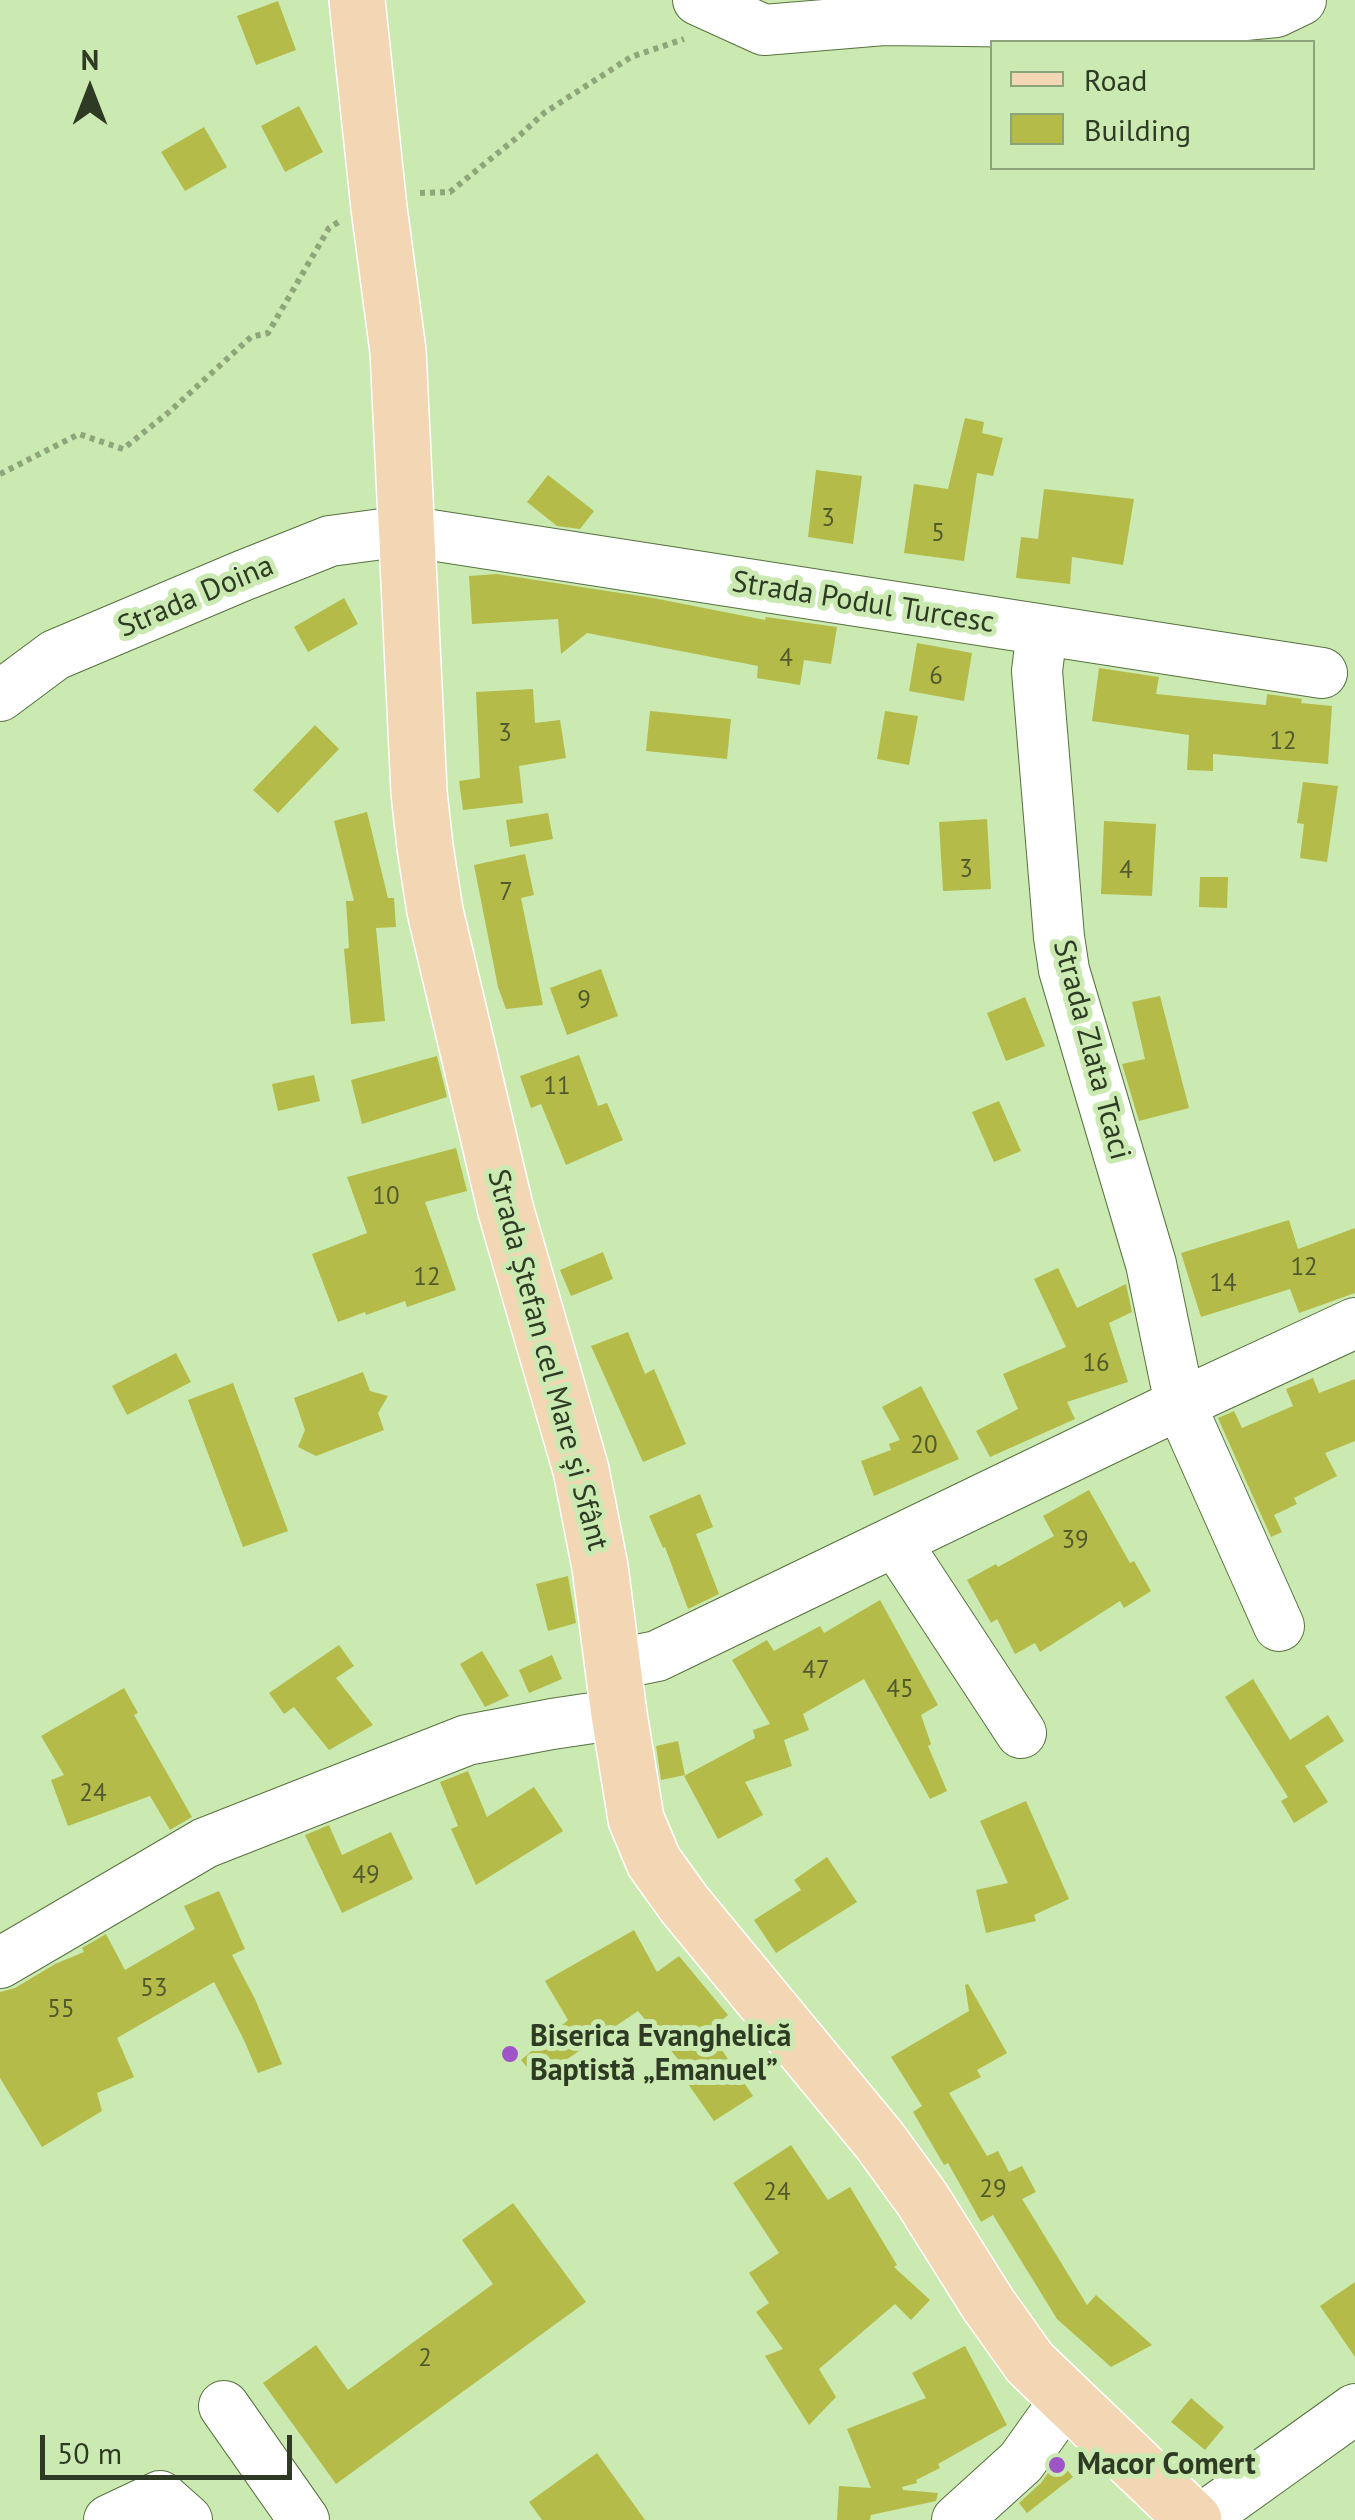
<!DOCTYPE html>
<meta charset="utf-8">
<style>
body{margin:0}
#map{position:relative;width:1355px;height:2520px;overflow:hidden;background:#caeab1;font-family:"PT Sans",sans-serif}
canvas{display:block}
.legend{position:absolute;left:990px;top:40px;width:325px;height:130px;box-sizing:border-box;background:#caeab1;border:2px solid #8ca479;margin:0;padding:12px 18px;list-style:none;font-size:30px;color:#2e3a24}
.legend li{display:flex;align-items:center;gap:20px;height:50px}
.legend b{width:50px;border:2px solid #8ca479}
.north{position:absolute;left:40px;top:40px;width:100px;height:100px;-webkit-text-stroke:8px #caeab1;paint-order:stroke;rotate:0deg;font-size:28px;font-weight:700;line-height:40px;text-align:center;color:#2e3a24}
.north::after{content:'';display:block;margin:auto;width:35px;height:45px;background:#2e3a24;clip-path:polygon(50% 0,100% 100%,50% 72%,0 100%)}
.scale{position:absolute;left:40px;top:2435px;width:252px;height:45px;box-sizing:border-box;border:5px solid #2e3a24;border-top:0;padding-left:12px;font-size:30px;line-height:35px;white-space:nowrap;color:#2e3a24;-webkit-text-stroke:8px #caeab1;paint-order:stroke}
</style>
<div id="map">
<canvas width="1355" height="2520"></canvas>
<ul class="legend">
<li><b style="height:12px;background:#f3d7b5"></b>Road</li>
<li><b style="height:28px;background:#b5bb48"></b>Building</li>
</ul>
<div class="north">N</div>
<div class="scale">50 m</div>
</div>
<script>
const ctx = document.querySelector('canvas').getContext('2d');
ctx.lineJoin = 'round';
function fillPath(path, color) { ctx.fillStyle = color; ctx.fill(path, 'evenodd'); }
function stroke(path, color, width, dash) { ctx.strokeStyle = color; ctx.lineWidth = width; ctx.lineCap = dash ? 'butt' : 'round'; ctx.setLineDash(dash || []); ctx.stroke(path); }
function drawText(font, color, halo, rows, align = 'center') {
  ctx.font = font + ' "PT Sans",sans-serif'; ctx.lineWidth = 10; ctx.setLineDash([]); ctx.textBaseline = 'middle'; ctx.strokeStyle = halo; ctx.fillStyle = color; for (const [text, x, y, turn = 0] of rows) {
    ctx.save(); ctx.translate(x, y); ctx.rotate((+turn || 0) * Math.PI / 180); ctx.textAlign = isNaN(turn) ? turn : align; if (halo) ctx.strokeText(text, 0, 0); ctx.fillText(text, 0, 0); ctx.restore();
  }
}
fillPath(new Path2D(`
 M 278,1 L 296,50 L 256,65 L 237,16 Z
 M 299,106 L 323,152 L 285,172 L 261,126 Z
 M 204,127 L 227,167 L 185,191 L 161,152 Z
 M 965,418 L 984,422 L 982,433 L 1003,438 L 993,476 L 977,473 L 964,561 L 904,553 L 914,484 L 948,489 Z
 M 816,470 L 862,476 L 853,544 L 808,537 Z
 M 548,475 L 594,511 L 580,529 L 557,526 L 527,502 Z
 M 1044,489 L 1134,499 L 1123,565 L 1072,557 L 1070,584 L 1016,578 L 1021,537 L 1038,539 Z
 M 497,574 L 653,598 L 765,620 L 766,617 L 837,627 L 831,664 L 804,660 L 800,685 L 757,678 L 758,666 L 587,633 L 561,654 L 558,619 L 472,624 L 469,576 Z
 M 344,598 L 358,624 L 308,652 L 294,627 Z
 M 917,643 L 972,653 L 964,701 L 909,691 Z
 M 1099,668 L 1159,677 L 1156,694 L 1266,705 L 1267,694 L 1302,699 L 1301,703 L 1332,706 L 1328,764 L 1213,754 L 1213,771 L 1187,770 L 1189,735 L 1092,721 Z
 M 533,689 L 535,723 L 560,720 L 566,758 L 519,766 L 523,803 L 463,810 L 459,781 L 480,778 L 476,692 Z
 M 650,711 L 731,719 L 727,759 L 646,751 Z
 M 885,711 L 918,716 L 909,765 L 877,759 Z
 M 315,725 L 339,749 L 278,813 L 253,790 Z
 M 1303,782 L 1338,786 L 1327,862 L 1300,858 L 1304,824 L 1297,823 Z
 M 367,812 L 388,898 L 394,898 L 396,927 L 376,928 L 385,1021 L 351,1024 L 344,949 L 349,948 L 346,901 L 354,901 L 334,821 Z
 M 548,813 L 553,839 L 510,847 L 506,820 Z
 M 987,819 L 991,889 L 943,891 L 939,822 Z
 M 1104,821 L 1156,824 L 1152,896 L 1101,894 Z
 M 525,854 L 534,895 L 521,898 L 543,1005 L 506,1009 L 498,987 L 474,865 Z
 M 1200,877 L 1228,877 L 1227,908 L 1199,907 Z
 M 601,969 L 618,1016 L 567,1035 L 550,988 Z
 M 1160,996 L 1189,1108 L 1139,1121 L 1122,1064 L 1145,1059 L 1132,1002 Z
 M 1025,997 L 1045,1046 L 1006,1061 L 987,1013 Z
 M 579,1055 L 598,1106 L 607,1103 L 623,1140 L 566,1165 L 541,1104 L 531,1108 L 520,1076 Z
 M 437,1056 L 447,1097 L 362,1124 L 351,1080 Z
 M 314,1075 L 320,1101 L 278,1111 L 272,1084 Z
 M 999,1101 L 1021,1151 L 994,1162 L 972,1112 Z
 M 456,1148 L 467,1191 L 425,1202 L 456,1290 L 407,1307 L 405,1301 L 366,1315 L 365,1312 L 338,1322 L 312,1254 L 367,1233 L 347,1177 Z
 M 1289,1220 L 1298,1249 L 1355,1228 L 1355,1293 L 1299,1313 L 1290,1289 L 1201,1317 L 1181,1253 Z
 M 603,1252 L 613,1279 L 571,1296 L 560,1270 Z
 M 1058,1268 L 1077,1308 L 1126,1284 L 1132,1312 L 1109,1323 L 1128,1382 L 1067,1402 L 1075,1419 L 990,1457 L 976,1431 L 1018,1409 L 1003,1374 L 1066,1347 L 1034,1279 Z
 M 628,1332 L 645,1374 L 654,1369 L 686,1444 L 643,1462 L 591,1346 Z
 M 176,1353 L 191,1382 L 127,1415 L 112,1386 Z
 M 363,1372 L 370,1391 L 388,1396 L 378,1413 L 384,1430 L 316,1456 L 298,1447 L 305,1430 L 294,1398 Z
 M 1313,1378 L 1319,1393 L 1355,1379 L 1355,1441 L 1325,1453 L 1337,1476 L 1294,1498 L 1297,1504 L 1274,1515 L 1282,1532 L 1271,1537 L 1218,1418 L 1234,1411 L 1242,1428 L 1293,1406 L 1286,1389 Z
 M 233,1383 L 288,1531 L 243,1547 L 188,1400 Z
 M 921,1386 L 959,1459 L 874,1496 L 861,1461 L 891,1450 L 889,1444 L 900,1440 L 882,1407 Z
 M 1089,1490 L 1130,1563 L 1134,1561 L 1151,1591 L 1124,1608 L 1120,1601 L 1040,1652 L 1035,1643 L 1015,1654 L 997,1619 L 991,1623 L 967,1580 L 996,1564 L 998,1567 L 1054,1536 L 1043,1516 Z
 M 700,1494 L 713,1527 L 696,1534 L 719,1594 L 688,1609 L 665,1547 L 663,1548 L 649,1516 Z
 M 568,1576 L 576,1623 L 548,1631 L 536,1584 Z
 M 880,1600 L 938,1705 L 921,1715 L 931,1744 L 928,1746 L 947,1791 L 930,1799 L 864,1679 L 803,1714 L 809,1730 L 784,1740 L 792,1766 L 745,1782 L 763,1815 L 718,1839 L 684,1776 L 755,1738 L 753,1730 L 770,1724 L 732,1660 L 767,1640 L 774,1651 L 820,1626 L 824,1633 Z
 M 339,1645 L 354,1666 L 336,1678 L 373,1725 L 329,1750 L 294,1707 L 284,1714 L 269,1693 Z
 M 482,1651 L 509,1696 L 485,1707 L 460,1664 Z
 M 552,1655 L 562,1679 L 529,1693 L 519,1670 Z
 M 1253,1679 L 1290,1740 L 1328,1715 L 1344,1741 L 1305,1766 L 1328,1802 L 1294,1823 L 1281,1801 L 1288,1797 L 1225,1697 Z
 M 124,1688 L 138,1713 L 134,1715 L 192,1817 L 170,1830 L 150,1796 L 68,1826 L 51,1780 L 64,1775 L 41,1736 Z
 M 678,1741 L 685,1775 L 661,1780 L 656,1746 Z
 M 468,1771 L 487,1817 L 534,1787 L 563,1831 L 476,1885 L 451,1829 L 458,1826 L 440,1782 Z
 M 1026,1801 L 1069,1899 L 1034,1915 L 1036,1921 L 986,1933 L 976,1890 L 1008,1883 L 980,1821 Z
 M 329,1825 L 342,1855 L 391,1832 L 413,1879 L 342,1913 L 305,1835 Z
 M 827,1857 L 857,1902 L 776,1953 L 754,1920 L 801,1890 L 794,1880 Z
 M 219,1891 L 245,1949 L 232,1955 L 255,1999 L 282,2064 L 258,2073 L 244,2040 L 214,1982 L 117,2038 L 134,2077 L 97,2093 L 102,2111 L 42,2147 L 0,2078 L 0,1992 L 15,1988 L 55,1964 L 84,1952 L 82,1948 L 106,1934 L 125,1970 L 195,1929 L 184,1906 Z
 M 634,1930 L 657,1972 L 679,1956 L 728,2015 L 709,2031 L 753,2096 L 714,2121 L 681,2074 L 687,2070 L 638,2011 L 560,2064 L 539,2082 L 521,2060 L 568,2020 L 545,1981 Z
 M 968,1984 L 1007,2053 L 977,2070 L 981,2077 L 949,2093 L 987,2156 L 998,2151 L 1009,2172 L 1022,2166 L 1036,2192 L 1022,2199 L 1087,2305 L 1096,2295 L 1152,2345 L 1111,2367 L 1057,2319 L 993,2215 L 981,2222 L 948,2163 L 944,2165 L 913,2112 L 922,2106 L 891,2057 L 969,2011 L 965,1985 Z
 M 791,2145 L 828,2200 L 850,2187 L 897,2265 L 894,2267 L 930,2300 L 911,2320 L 895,2304 L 819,2369 L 836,2397 L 809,2425 L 765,2356 L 783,2349 L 756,2312 L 769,2303 L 749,2273 L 779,2253 L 733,2183 Z
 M 513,2203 L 586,2302 L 336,2484 L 263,2383 L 316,2345 L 348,2390 L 493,2284 L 462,2240 Z
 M 1355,2282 L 1355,2357 L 1320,2306 Z
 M 965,2346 L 1007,2425 L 938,2464 L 940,2468 L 916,2480 L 917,2483 L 902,2487 L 903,2490 L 938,2493 L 936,2501 L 871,2515 L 870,2520 L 837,2520 L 839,2486 L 871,2488 L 847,2429 L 926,2398 L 912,2373 Z
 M 1191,2398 L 1224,2427 L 1205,2450 L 1171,2422 Z
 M 597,2453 L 645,2520 L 542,2520 L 529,2502 Z
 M 1058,2459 L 1073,2477 L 1027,2513 L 1019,2503 L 1041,2483 Z`), '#b5bb48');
const minor = new Path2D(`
 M 698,0 L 764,30 L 884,20 L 1123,23 L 1214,18 L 1276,12 L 1301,0
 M 1042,631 L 1037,671 L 1059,937 L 1064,970 L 1151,1264 L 1180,1404 L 1279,1626
 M 0,696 L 55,655 L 242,576 L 330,541 L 405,531 L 1322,673
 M 895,1541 L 1021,1733
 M 613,1665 L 657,1656 L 1180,1404 L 1355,1323
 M 0,1963 L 205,1843 L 467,1740 L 552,1724 L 619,1714
 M 224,2406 L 304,2520
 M 109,2520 L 160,2496 L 187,2520
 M 957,2520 L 1021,2462 L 1066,2399
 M 1200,2520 L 1355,2409`);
const major = new Path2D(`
 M 357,0 L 379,208 L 398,351 L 419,792 L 425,847 L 435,911 L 506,1211 L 581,1470 L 600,1567 L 619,1714 L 636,1819 L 654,1862 L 685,1905 L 880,2141 L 922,2199 L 988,2304 L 1030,2363 L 1194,2520`);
stroke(minor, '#57723f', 52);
stroke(major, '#fff', 58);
stroke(new Path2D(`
 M 420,193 L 450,192 L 520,135 L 544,113 L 631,57 L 684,39
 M 0,474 L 79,434 L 123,449 L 169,412 L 251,337 L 268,333 L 329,228 L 340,221`), '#8ea67a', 6, [5, 5]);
stroke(minor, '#fff', 50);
stroke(major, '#f3d7b5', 55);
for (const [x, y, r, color] of [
 [510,2054,10,"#9f55c7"],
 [1057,2465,10,"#9f55c7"]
]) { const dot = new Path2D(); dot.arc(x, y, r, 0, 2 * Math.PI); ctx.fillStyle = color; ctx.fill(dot); stroke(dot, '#caeab1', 4); }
drawText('25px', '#505a2d', null, [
 ["3",828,519],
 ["5",938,534],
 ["4",786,659],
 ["6",936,677],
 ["3",505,734],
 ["12",1283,742],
 ["3",966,870],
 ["4",1126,871],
 ["7",506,893],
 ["9",584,1001],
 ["11",557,1087],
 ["10",386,1197],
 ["12",1304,1268],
 ["12",427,1278],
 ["14",1223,1284],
 ["16",1096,1364],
 ["20",924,1446],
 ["39",1075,1541],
 ["47",816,1671],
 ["45",900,1690],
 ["24",93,1794],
 ["49",366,1876],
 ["53",154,1989],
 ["55",61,2010],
 ["29",993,2190],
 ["24",777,2193],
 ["2",425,2359]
]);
drawText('30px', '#2e3a24', '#caeab1', [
 ["Strada Doina",196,597,-23],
 ["Strada Podul Turcesc",863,603,9],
 ["Strada Zlata Tcaci",1091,1050,75],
 ["Strada Ștefan cel Mare și Sfânt",547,1360,75]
]);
drawText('bold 30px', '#2e3a24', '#caeab1', [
 ["Biserica Evanghelică",530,2037],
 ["Baptistă „Emanuel”",530,2071],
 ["Macor Comert",1077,2465]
], 'left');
</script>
